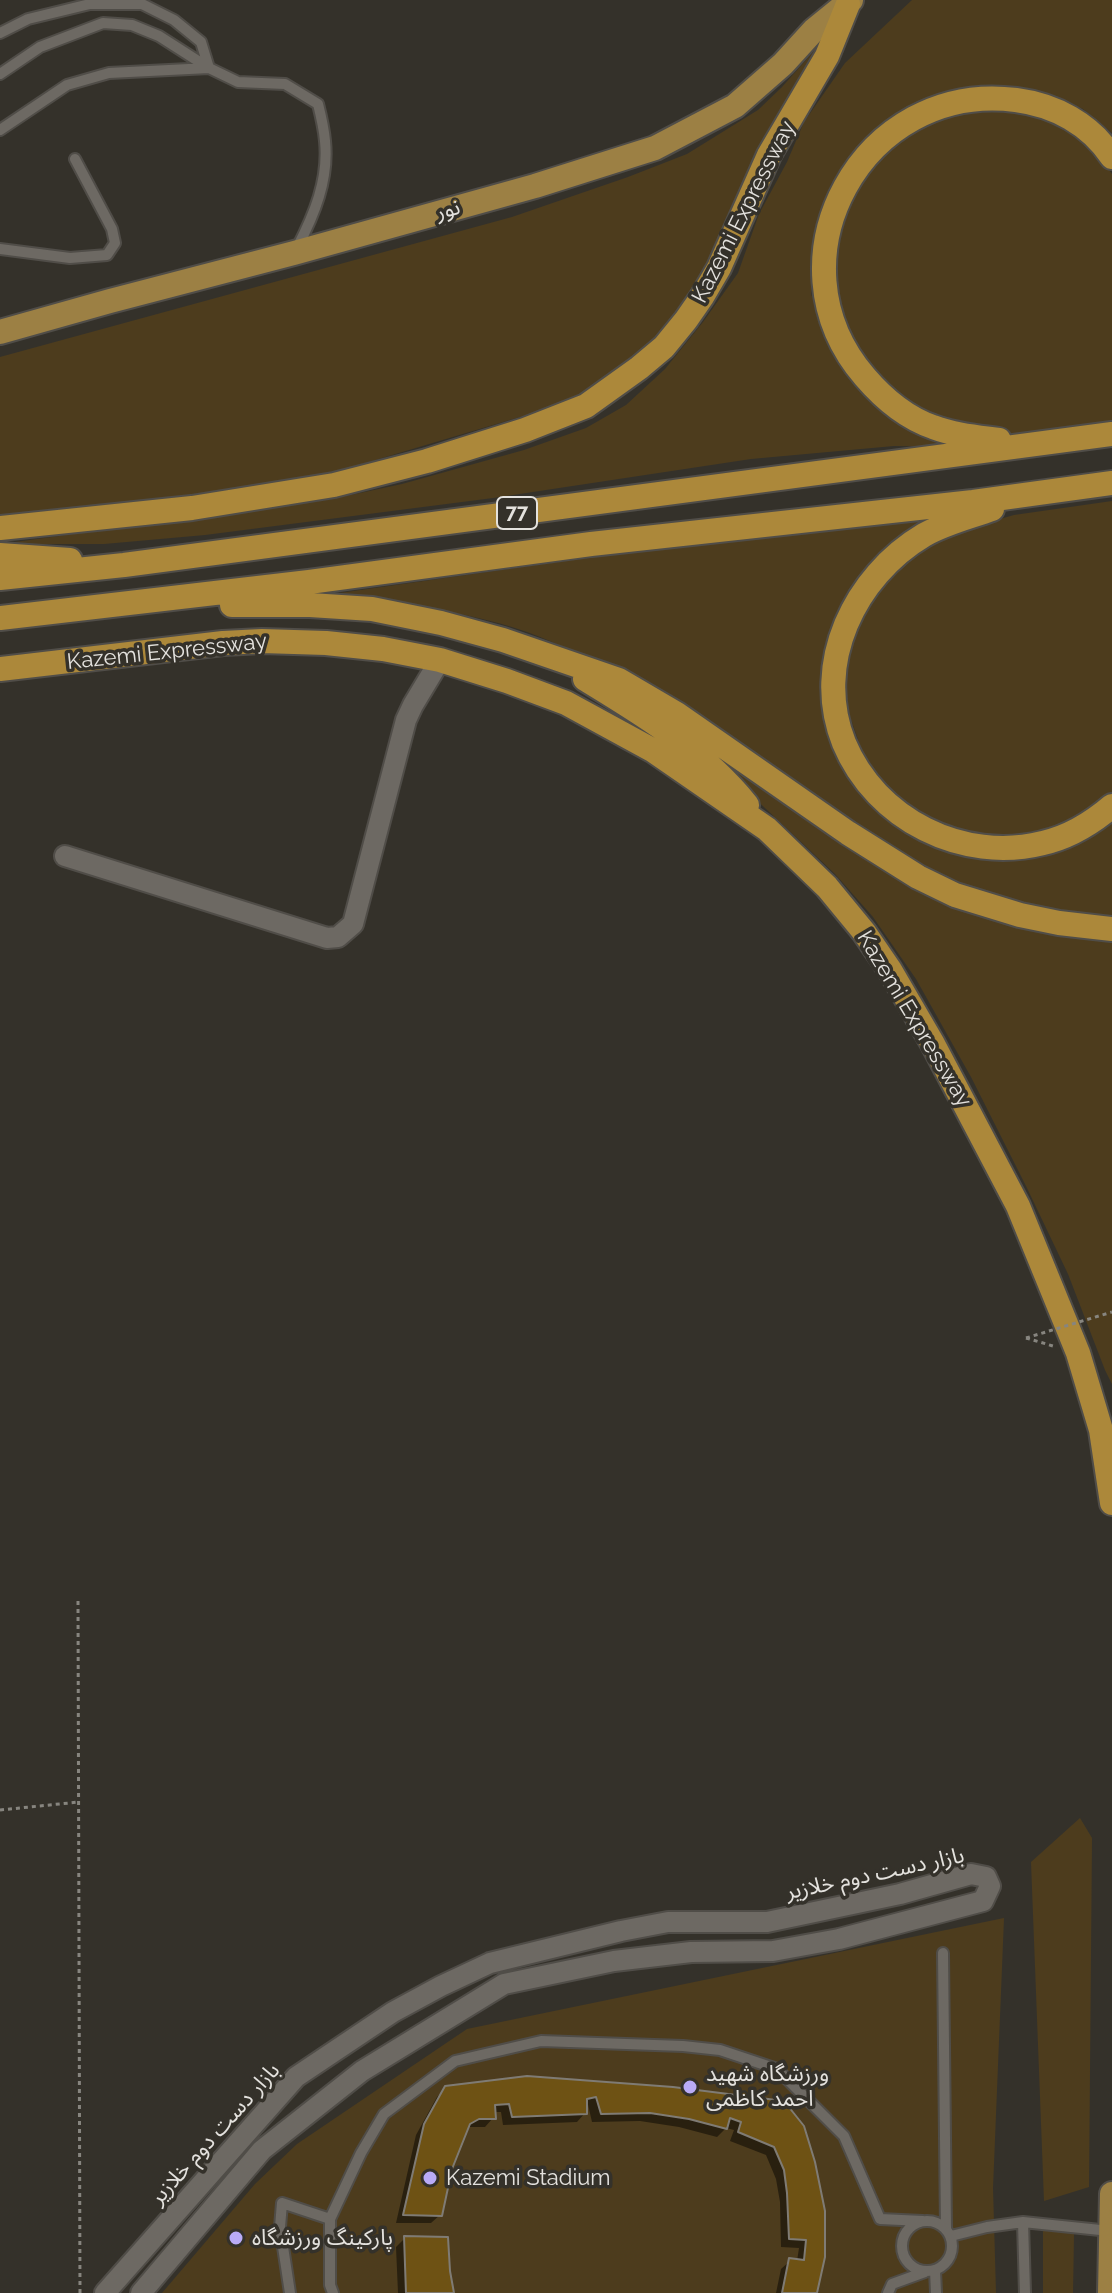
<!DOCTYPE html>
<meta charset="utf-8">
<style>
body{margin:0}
canvas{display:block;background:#34312a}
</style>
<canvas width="1112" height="2293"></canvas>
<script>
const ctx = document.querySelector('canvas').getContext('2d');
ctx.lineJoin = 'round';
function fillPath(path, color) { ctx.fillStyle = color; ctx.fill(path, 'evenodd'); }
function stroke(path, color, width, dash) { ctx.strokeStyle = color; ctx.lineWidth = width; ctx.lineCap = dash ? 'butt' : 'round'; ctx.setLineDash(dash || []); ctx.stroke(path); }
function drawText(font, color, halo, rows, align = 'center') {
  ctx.font = font + ' Raleway,"Noto Sans Arabic",sans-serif'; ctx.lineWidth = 7; ctx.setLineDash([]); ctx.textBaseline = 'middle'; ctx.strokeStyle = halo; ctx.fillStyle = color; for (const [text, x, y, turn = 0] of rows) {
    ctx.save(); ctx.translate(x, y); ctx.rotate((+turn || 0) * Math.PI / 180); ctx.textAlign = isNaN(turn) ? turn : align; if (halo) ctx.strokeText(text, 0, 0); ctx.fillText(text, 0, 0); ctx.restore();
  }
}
fillPath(new Path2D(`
 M 912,0 L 1112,0 L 1112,133 L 1083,109 L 1043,93 L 998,88 L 930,101 L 882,125 L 831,184 L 818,225 L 811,294 L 835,351 L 860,382 L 974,447 L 894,446 L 751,459 L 493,498 L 205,535 L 104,544 L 0,544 L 332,499 L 402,484 L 524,450 L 586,428 L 626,405 L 665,369 L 703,322 L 738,273 L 759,214 L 787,162 L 804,122 L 845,63 Z
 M 830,33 L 708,271 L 671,325 L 619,372 L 575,397 L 540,411 L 305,481 L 0,517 L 0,357 L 512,217 L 628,177 L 687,154 L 758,110 L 782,87 Z
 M 961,111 L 1033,111 L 1088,140 L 1112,174 L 1112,426 C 1065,431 1001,441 955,426 C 946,423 936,418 927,414 C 920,411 912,408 905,404 C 893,396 882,379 872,368 C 814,303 828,196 895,141 C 914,126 938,118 961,111 Z
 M 1112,501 L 1112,795 L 1086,815 L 1050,833 L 1017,840 L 947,831 L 915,812 L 886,788 L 862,751 L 847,708 L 845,664 L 854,630 L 870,598 L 912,555 L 944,535 L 1014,515 Z
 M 953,513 L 916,527 L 824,678 L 881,812 C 894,824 909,837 926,844 C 965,860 1019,866 1058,849 C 1076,840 1094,829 1112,819 L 1112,919 L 1024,907 L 948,880 L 909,859 L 628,676 C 595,661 562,645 527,632 C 456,607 379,602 304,598 L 635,551 Z
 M 662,711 L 872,860 L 1112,938 L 1112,1384 L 1105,1370 L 1068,1274 L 1026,1186 L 971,1077 L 916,979 L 873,917 L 835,874 Z
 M 1080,1818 L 1092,1838 L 1089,2187 L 1044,2201 L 1031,1862 Z
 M 1004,1918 L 993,2188 L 996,2293 L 162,2293 L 255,2184 L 297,2144 L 467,2029 Z
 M 1043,2228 L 1074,2234 L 1073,2293 L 1043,2293 Z`), '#4d3c1d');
fillPath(new Path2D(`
 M 446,2088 L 783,2102 L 815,2293 L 776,2293 L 781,2269 L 790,2261 L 797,2261 L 799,2248 L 781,2247 L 780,2202 L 776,2179 L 766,2155 L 730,2141 L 734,2130 L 726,2128 L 717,2137 L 679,2127 L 640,2121 L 592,2122 L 587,2100 L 585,2113 L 577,2122 L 503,2125 L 501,2112 L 493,2112 L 493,2118 L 485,2127 L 468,2127 L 450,2169 L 440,2215 L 431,2223 L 396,2223 L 416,2135 L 437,2097 Z
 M 405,2238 L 452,2293 L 398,2293 L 396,2247 Z`), '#0007');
const building = new Path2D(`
 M 527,2076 L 673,2087 L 784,2101 L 804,2126 L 815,2162 L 825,2211 L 825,2257 L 817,2293 L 782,2293 L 789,2258 L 804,2260 L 806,2240 L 789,2239 L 787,2193 L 784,2170 L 774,2147 L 738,2132 L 741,2122 L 730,2118 L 727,2129 L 689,2119 L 650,2113 L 601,2114 L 596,2097 L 587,2099 L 587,2114 L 512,2117 L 509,2104 L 495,2105 L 496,2119 L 479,2119 L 470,2124 L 452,2169 L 442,2216 L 403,2215 L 424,2124 L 445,2086 Z
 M 404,2236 L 448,2237 L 450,2271 L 454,2293 L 406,2293 Z`);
fillPath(building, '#6e5214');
stroke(building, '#7f7b74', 2);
const service = new Path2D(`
 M 0,33 L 28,19 L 90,4 L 142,4 L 174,20 L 201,42 L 209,68
 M 0,74 L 40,47 L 103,23 L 132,25 L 159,36 L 209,68 L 238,82 L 285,84 L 318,104 C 321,116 324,129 325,141 C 329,180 314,215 297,248
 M 0,130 L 67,85 L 109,73 L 209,68
 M 0,249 L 70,258 L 107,255 L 115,243 L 112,229 L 75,159
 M 943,1953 L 946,2229
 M 330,2219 L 330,2285 L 333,2293
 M902 2246a25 25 0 1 1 50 0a25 25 0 1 1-50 0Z
 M 1023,2222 L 1025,2293
 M 951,2236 L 987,2227 L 1023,2222 L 1110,2231
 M 935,2270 L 936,2293
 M 290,2293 L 280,2227 L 282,2203 L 330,2219 L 361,2153 L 384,2114 L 455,2061 L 541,2041 L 683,2046 L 720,2050 L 777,2069 L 844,2136 L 880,2219 L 923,2221
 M 888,2293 L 892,2284 L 925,2272`);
const minor = new Path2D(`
 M 65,856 L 327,938 L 338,937 L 353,924 L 406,720 L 413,705 L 440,660
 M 105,2293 L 296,2077 L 393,2012 L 441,1986 L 490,1963 L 621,1931 L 668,1922 L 767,1922 L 900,1894 L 971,1874 L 986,1877 L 990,1886 L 983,1901 L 839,1939 L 773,1951 L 691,1952 L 614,1961 L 504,1984 L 362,2071 L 262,2150 L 141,2293`);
const primary = new Path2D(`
 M 0,332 L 110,301 L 294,253 L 535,186 L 655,148 L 735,106 L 783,64 L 814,30 L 851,0
 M 1110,2293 L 1112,2194`);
const trunk = new Path2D(`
 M 999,440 C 977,437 954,435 933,427 C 907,418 883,398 865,377 C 764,260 863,80 1016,100 C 1055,105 1090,124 1112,157
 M 992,509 C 970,517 945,523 924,535 C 855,576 812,663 844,743 C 876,820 963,863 1043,843 C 1070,837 1092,823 1112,806
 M 0,528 L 192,508 L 334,485 L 427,461 L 525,430 L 586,406 L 639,368 L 664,347 L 686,320 L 702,297 L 719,268 L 769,155 L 827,56 L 848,4
 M 0,555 L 70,560
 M 0,578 L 124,565 L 1112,434
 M 232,605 L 310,605 L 372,609 L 441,623 L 503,640 L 619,680 L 677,714 L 848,833 L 918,877 L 955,895 L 1020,915 L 1059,923 L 1112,929
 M 0,618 L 309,582 L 591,544 L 973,502 L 1112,483
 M 0,669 L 223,643 L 262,641 L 326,643 L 383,649 L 440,660 L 507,681 L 566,703 L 654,751 L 767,829 L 827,887 L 864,932 L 890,970 L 933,1044 L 1018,1206 L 1078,1353 L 1101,1430 L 1112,1503
 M 585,679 C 644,715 704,751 747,805`);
stroke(service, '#504d48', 14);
stroke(minor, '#504d48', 24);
stroke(primary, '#504d48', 28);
stroke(trunk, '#504d48', 28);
stroke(new Path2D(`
 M 1026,1338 L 1053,1346
 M 78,1601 L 80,2293
 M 0,1810 L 79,1802`), '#87857f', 3, [4, 4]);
stroke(service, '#6d6963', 10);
stroke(minor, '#6d6963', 20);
stroke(primary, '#9c8044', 24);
stroke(trunk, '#ac883a', 24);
stroke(new Path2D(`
 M 1026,1338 L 1112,1312`), '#87857f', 3, [4, 4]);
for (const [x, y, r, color] of [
 [690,2087,8,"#b9abf7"],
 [430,2178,8,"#b9abf7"],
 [236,2238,8,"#b9abf7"]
]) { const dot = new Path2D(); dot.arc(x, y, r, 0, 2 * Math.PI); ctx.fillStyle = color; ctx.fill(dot); stroke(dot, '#34312a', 3); }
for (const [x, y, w] of [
 [517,513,40]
]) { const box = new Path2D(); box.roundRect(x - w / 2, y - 16, w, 32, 6); ctx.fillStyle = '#34312a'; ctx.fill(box); stroke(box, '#e4e2de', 2); }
drawText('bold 20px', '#e4e2de', null, [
 ["77",517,513]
]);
drawText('22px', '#e4e2de', '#34312a', [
 ["نور",448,210,-16],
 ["Kazemi Expressway",744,212,-63],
 ["Kazemi Expressway",167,652,-6],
 ["Kazemi Expressway",914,1019,59],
 ["بازار دست دوم خلازیر",875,1874,-12],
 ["بازار دست دوم خلازیر",215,2134,-48]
]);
drawText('22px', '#e4e2de', '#34312a', [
 ["ورزشگاه شهید",706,2074],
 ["احمد کاظمی",706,2099],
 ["Kazemi Stadium",446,2178],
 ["پارکینگ ورزشگاه",252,2238]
], 'left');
</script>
